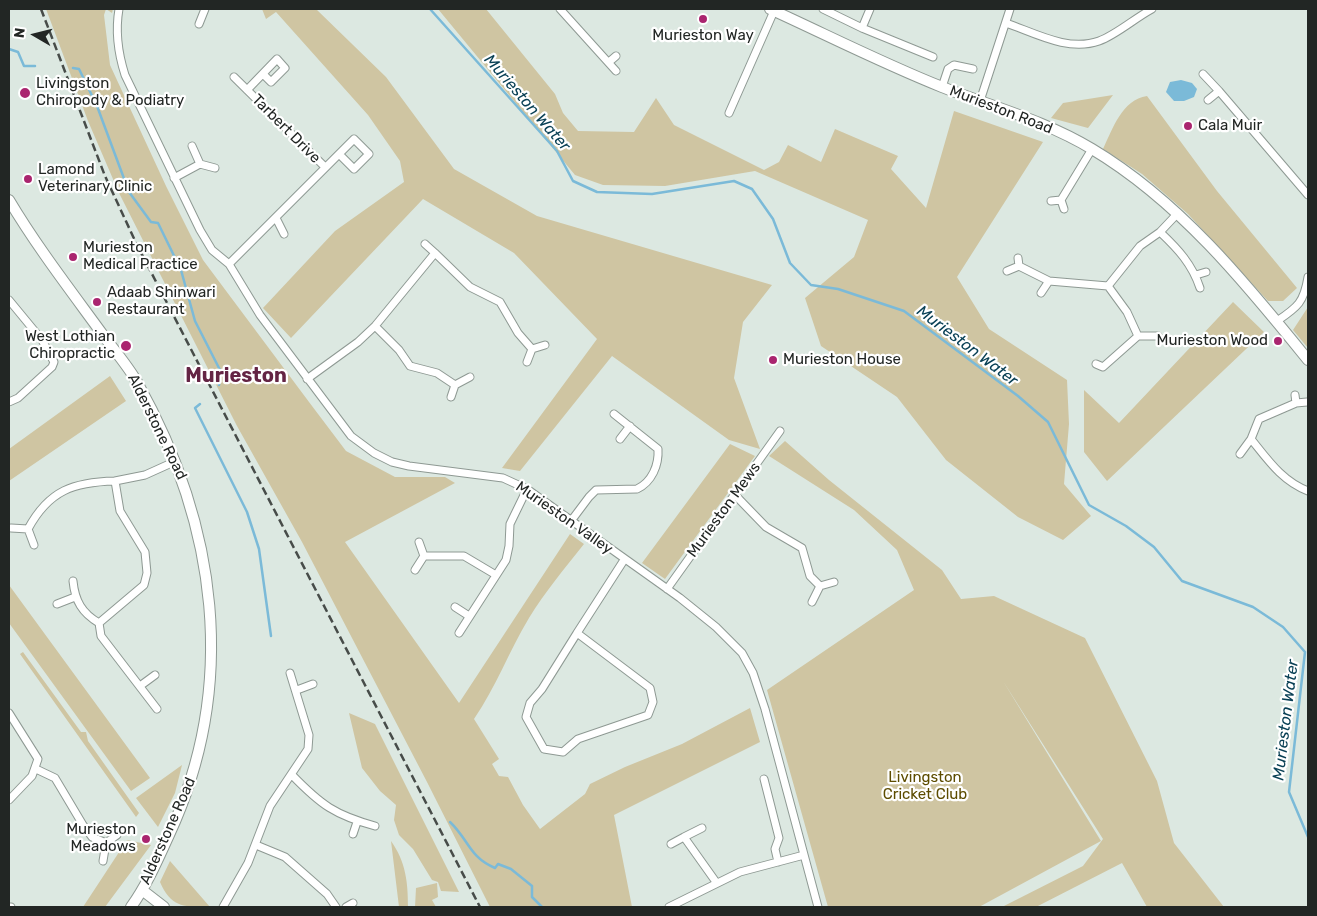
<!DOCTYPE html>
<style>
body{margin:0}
#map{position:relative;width:1317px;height:916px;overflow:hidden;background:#dce8e1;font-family:Rubik,sans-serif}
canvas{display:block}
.frame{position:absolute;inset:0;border:10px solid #222624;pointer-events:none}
.north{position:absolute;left:10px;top:10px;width:50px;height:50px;-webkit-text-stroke:4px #fff;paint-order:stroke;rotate:278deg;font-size:14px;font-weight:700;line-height:20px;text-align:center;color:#222624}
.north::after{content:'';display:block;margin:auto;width:18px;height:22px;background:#222624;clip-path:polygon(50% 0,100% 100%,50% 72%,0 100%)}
</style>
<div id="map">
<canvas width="1317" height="916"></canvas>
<div class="frame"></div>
<div class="north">N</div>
</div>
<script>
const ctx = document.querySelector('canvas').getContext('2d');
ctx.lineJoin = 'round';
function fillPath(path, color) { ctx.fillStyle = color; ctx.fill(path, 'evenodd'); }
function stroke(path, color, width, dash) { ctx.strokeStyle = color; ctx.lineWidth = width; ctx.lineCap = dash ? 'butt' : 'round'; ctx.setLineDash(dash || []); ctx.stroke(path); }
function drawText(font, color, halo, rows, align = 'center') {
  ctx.font = font + ' Rubik,sans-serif'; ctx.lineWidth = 4.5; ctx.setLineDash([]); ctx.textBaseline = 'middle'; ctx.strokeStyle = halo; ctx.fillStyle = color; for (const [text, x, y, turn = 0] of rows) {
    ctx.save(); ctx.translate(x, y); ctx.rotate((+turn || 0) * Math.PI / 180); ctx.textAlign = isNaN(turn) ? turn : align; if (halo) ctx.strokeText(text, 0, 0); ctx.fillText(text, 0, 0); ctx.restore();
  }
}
fillPath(new Path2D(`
 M 46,9 L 113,9 L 112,13 L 106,9 L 104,15 L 110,65 L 166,186 L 203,260 L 309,402 L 346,451 L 395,477 L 445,477 L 455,483 L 345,542 L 459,703 L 570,534 L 584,544 C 565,568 545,592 529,618 C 509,651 496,687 474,719 L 499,759 L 492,764 L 499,776 L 508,777 L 523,805 L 540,829 L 585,794 L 590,784 L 625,767 L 682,744 L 750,708 L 760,742 L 614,815 L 632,907 L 490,907 L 427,782 L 302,542 L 237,426 L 119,193 L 88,121 Z
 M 262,9 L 316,9 L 386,77 L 454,169 L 537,216 L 772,285 L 743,322 L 734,378 L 760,449 L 729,440 L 612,356 L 520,471 L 502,468 L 597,339 L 514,253 L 423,199 L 291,338 L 263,308 L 335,231 L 404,182 L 400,161 L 368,115 L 276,12 L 266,19 Z
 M 438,9 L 486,9 L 555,94 L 563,113 L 578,131 L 634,132 L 656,98 L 674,125 L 764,170 L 779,162 L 788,145 L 821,162 L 835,129 L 898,156 L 891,169 L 926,208 L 954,111 L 1043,142 L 957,277 L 989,329 L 1067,380 L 1069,424 L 1064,484 L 1091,516 L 1063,540 L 1018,517 L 946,460 L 897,397 L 821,346 L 805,298 L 854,257 L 868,220 L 755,171 L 665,186 L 603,185 L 575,175 Z
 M 1113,95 L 1088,128 L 1051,118 L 1063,103 Z
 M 1147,96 L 1217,191 L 1297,288 L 1283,301 L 1268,301 L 1188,214 L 1142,174 L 1103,149 C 1113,128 1122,100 1147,96 Z
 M 1233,302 L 1264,332 L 1107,481 L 1084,452 L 1084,390 L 1119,423 Z
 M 1308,307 L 1308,348 L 1293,330 Z
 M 110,376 L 126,401 L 9,481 L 9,449 Z
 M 785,441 L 829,480 L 942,570 L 961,599 L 994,596 L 1085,638 L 1157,781 L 1174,843 L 1224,907 L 1147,907 L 1122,863 L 1036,907 L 1002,907 L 1083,866 L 1103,839 L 1003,681 L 1101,841 L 979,907 L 828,907 L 767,690 L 914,590 L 897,550 L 854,510 L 769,456 Z
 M 730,444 L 755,456 L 665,579 L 642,563 Z
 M 9,585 L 150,778 L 131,791 L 9,623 Z
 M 23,652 L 81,732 L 86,732 L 88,741 L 139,813 L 136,817 L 20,654 Z
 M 349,713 L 375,724 L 459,892 L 441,891 L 438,882 L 432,880 L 413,849 L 399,835 L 394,820 L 396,805 L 380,791 L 362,768 Z
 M 182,765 L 175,793 L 158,827 L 136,798 Z
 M 127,840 L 151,845 L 105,907 L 83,907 Z
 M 391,841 C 406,862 408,883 408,907 L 399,907 Z
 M 170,861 L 210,907 C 185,907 171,908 160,882 Z
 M 437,883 L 438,897 L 432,900 L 436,907 L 415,907 L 416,888 Z`), '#cfc5a2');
fillPath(new Path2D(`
 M 1181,80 L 1192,83 L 1197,89 L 1194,97 L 1184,101 L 1174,101 L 1166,92 L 1170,82 Z`), '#7bbad8');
stroke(new Path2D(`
 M 430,9 L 557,151 L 573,181 L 597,192 L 652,194 L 734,181 L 752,189 L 773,219 L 790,263 L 811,285 L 838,289 L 904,311 L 1018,396 L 1048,422 L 1089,505 L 1126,526 L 1154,547 L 1182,581 L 1253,607 L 1283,627 L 1305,652 L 1289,792 L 1308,837
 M 9,49 L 18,52 L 24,66 L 35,66
 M 73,68 L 79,69 L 97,106 L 129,192 L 151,222 L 158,223 L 181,270 L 195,321 L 220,370 L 219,385
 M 200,404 L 195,408 L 247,512 L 259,549 L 271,636
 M 450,822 C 469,840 469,857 495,868 L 498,864 L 511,869 L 532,886 L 532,897 L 542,907`), '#7bbad8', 2.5);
const street = new Path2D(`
 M 119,9 C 115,32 118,53 125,75 L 200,230 L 212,250 L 229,264 L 260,315 L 351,436 L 374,453 L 392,462 L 409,466 L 503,478 L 527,489 L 680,598 L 716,627 L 742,653 L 753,673 L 765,709 L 818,907
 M 560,9 L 616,71
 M 823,9 L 862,28 L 870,9
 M 1006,23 C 1035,33 1068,52 1099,41 C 1116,35 1135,18 1152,9
 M 199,24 L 205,9
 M 862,28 L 933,57
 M 609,62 L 616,56
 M 1203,74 L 1219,91
 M 234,77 L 325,167
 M 942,87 L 948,69 L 954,65 L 973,69
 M 247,90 L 277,59 L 285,68 L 271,82 L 263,74
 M 1208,100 L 1219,91 L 1308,195
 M 980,101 L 1010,9
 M 729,113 L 774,11
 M 200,164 L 215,168
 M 174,178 L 200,164 L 192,146
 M 1061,200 L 1064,209
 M 1051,201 L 1061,200 L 1092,149
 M 1178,213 L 1160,232 C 1178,249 1192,264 1200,288
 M 276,218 L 284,234
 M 425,244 L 435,253
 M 1018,258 L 1019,266
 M 229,264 L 354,139 L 369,154 L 354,169 L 339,154
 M 1007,271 L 1019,266 L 1049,281 L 1108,286 L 1127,312 L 1138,336 L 1158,336
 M 1196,275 L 1206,272
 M 1108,286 L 1140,246 L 1160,232
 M 1041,293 L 1049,281
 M 9,300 L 42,340 L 54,362 L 52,367 L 18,398 L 9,402
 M 1277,321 C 1298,307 1304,302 1308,277
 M 375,326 L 399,350 L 410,366 L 437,373 L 455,385 L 470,377
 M 527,362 L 532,349
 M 1096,364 L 1103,367 L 1138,336
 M 307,379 L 358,342 L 375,326 L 435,253 L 470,287 L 500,302 L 518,333 L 532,349 L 545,345
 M 1295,395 L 1296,403
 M 451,397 L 455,385
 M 620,439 L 630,426
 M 1251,439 L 1259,419 L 1296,403 L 1307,402
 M 1240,454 L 1251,439 C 1268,460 1282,481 1308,491
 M 735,495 L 766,527 L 802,548 L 810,576 L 820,586 L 834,582
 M 571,521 L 589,497 L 596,490 L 637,489 C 652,482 659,465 658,449 L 614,414
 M 11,528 L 28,529
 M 419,542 L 424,556
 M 34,545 L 28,529 C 49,490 74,482 115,481
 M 415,570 L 424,556 L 464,556 L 496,575
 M 73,581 C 75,601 82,613 99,623
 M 667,589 L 780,431
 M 812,602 L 820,586
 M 57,604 L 75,597
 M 455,607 L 469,616
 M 459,633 L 506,560 L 509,546 L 510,524 L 527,489
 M 577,633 L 542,689 L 530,703 L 526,717 L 544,749 L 563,752 L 578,739 L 648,715 L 653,702 L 650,688 L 577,633 L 624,560
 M 140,686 L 155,675
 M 297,690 L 313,684
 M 157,709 L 101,636 L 99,623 L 144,585 L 147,573 L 145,552 L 120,511 L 115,481 L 145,475 L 176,461
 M 9,713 L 38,759 L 32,776 L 9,800
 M 36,769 L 55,778 L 83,825 L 92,837 L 106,843 L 103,861
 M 292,775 C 321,805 335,815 375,826
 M 764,779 L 779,838 L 775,849 L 778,862
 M 702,828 L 684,837 L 716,882
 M 353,834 L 357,822
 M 106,843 L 117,835
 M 671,844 L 684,837
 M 256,845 L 285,857 L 327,894 L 336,907
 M 9,907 L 11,907
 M 223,907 L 248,863 L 270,806 L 308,749 L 309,735 L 290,673
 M 346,907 L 353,903
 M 669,907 L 740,872 L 804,855`);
const secondary = new Path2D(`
 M 770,9 C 827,35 884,64 942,87 C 993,107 1046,121 1092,149 C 1179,201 1245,282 1308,360
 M 9,200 C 37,247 71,291 103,335 C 114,350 128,366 137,382 C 217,525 239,684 169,835 C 158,859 147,885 131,907
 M 142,890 L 164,907`);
stroke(street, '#8e9993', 9);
stroke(secondary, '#8e9993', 12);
stroke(street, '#fff', 7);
stroke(secondary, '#fff', 10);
stroke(new Path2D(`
 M 41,9 L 105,176 L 137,245 L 480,907`), '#474c49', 2.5, [8, 4]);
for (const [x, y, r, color] of [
 [703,19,5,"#aa256f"],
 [25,93,6,"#aa256f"],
 [1188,126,5,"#aa256f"],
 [28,179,5,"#aa256f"],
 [73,257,5,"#aa256f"],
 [97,302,5,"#aa256f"],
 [1278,341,5,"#aa256f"],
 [126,346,6,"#aa256f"],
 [773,360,5,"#aa256f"],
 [146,839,5,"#aa256f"]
]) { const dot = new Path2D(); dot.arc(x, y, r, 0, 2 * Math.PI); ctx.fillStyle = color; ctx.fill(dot); stroke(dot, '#fff', 2); }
drawText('15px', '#222624', '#fff', [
 ["Murieston Way",703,36,"center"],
 ["Livingston",36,84],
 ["Chiropody & Podiatry",36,101],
 ["Cala Muir",1198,126],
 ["Lamond",38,170],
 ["Veterinary Clinic",38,187],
 ["Murieston",83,248],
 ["Medical Practice",83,265],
 ["Adaab Shinwari",107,293],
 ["Restaurant",107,310],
 ["West Lothian",115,337,"right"],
 ["Chiropractic",115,354,"right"],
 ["Murieston Wood",1268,341,"right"],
 ["Murieston House",783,360],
 ["Murieston",136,830,"right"],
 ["Meadows",136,847,"right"]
], 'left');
drawText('15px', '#222624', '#fff', [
 ["Murieston Road",1001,110,21],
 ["Tarbert Drive",286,129,45],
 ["Alderstone Road",157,427,64],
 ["Murieston Mews",724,510,-54],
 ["Murieston Valley",564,518,35],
 ["Alderstone Road",168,831,-66]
]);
drawText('15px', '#5d4c00', '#fff', [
 ["Livingston",925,778],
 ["Cricket Club",925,795]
]);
drawText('italic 16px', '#094055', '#fff', [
 ["Murieston Water",527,103,49],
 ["Murieston Water",967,346,37],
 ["Murieston Water",1286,720,-83]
]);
drawText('bold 20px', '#642444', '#fff', [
 ["Murieston",236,376]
]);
</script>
